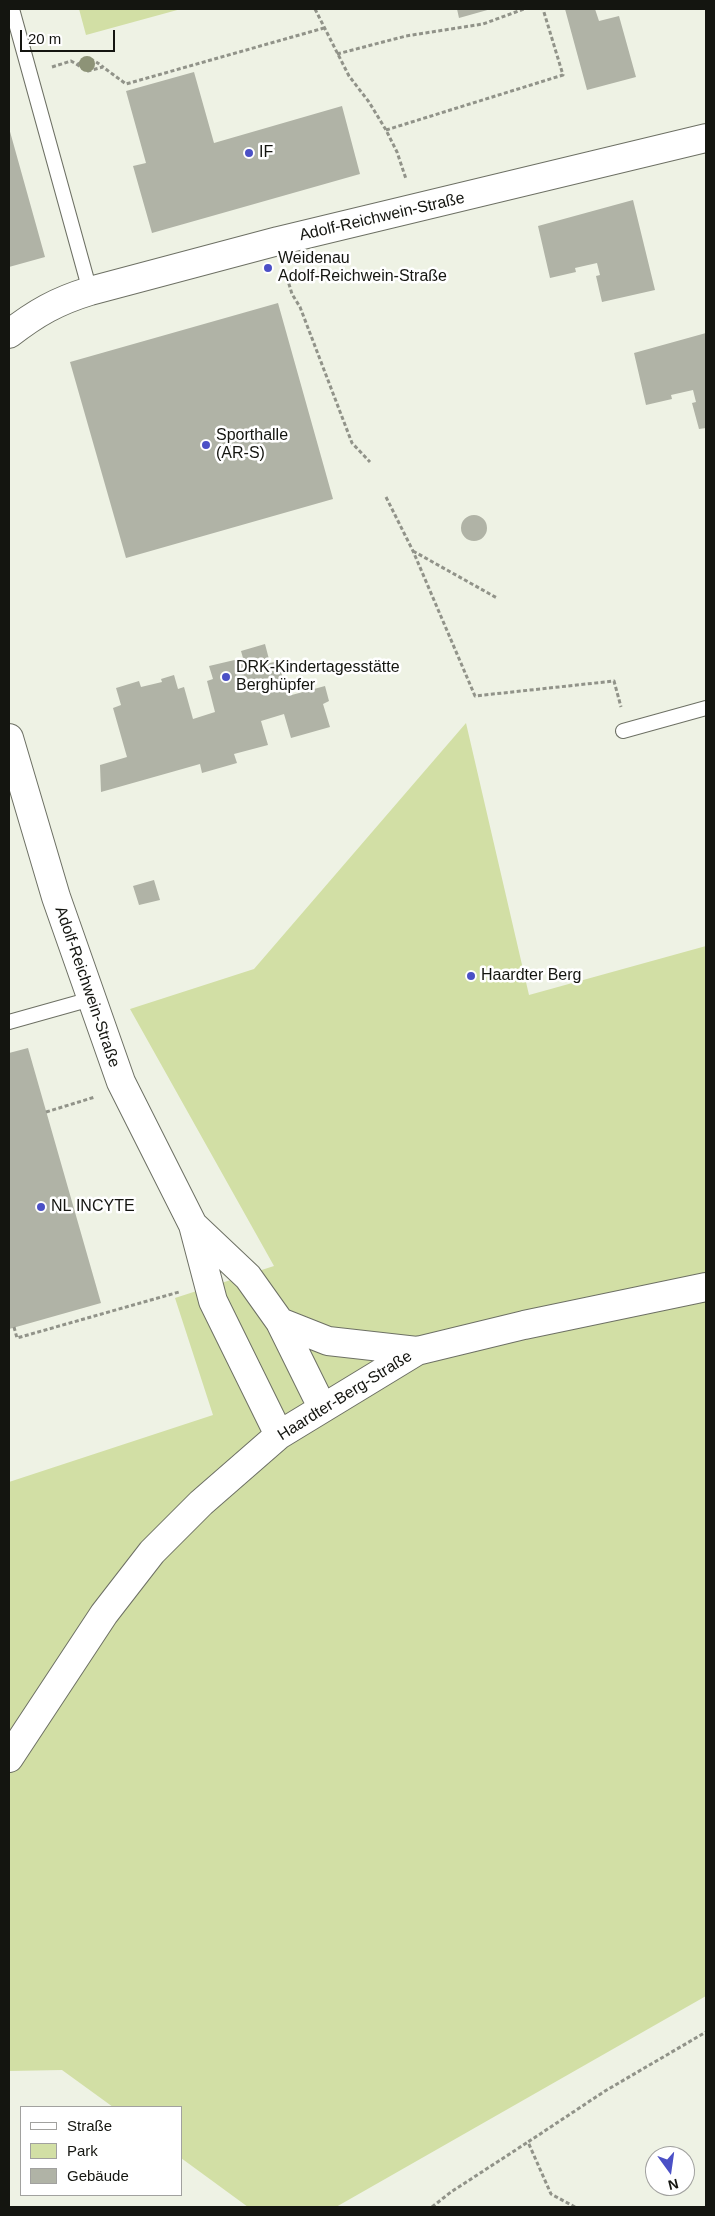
<!DOCTYPE html>
<meta charset="utf-8">
<style>
body{margin:0}
#map{position:relative;width:715px;height:2216px;overflow:hidden;background:#eef2e4;font-family:Helvetica,sans-serif}
canvas{display:block}
.frame{position:absolute;inset:0;border:10px solid #141510;pointer-events:none}
.legend{position:absolute;left:20px;top:2106px;width:162px;height:90px;box-sizing:border-box;background:#fff;border:1px solid #a1a19f;margin:0;padding:6px 9px;list-style:none;font-size:15px;color:#141510}
.legend li{display:flex;align-items:center;gap:10px;height:25px}
.legend b{width:25px;border:1px solid #a1a19f}
.north{position:absolute;left:645px;top:2146px;width:50px;height:50px;box-sizing:border-box;background:#fff;border:1px solid #a1a19f;border-radius:50%;rotate:166deg;font-size:14px;font-weight:700;line-height:20px;text-align:center;color:#141510}
.north::after{content:'';display:block;margin:auto;width:18px;height:22px;background:#4b50c6;clip-path:polygon(50% 0,100% 100%,50% 72%,0 100%)}
.scale{position:absolute;left:20px;top:30px;width:95px;height:22px;box-sizing:border-box;border:2px solid #141510;border-top:0;padding-left:6px;font-size:15px;line-height:18px;white-space:nowrap;color:#141510;-webkit-text-stroke:4px #fff;paint-order:stroke}
</style>
<div id="map">
<canvas width="715" height="2216"></canvas>
<div class="frame"></div>
<ul class="legend">
<li><b style="height:6px;background:#fff"></b>Straße</li>
<li><b style="height:14px;background:#d2dfa5"></b>Park</li>
<li><b style="height:14px;background:#b0b3a6"></b>Gebäude</li>
</ul>
<div class="north">N</div>
<div class="scale">20 m</div>
</div>
<script>
const ctx = document.querySelector('canvas').getContext('2d');
ctx.lineJoin = 'round';
function fillPath(path, color) { ctx.fillStyle = color; ctx.fill(path, 'evenodd'); }
function stroke(path, color, width, dash) { ctx.strokeStyle = color; ctx.lineWidth = width; ctx.lineCap = dash ? 'butt' : 'round'; ctx.setLineDash(dash || []); ctx.stroke(path); }
function drawText(font, color, halo, rows, align = 'center') {
  ctx.font = font + ' Helvetica,sans-serif'; ctx.lineWidth = 5; ctx.setLineDash([]); ctx.textBaseline = 'middle'; ctx.strokeStyle = halo; ctx.fillStyle = color; for (const [text, x, y, turn = 0] of rows) {
    ctx.save(); ctx.translate(x, y); ctx.rotate((+turn || 0) * Math.PI / 180); ctx.textAlign = isNaN(turn) ? turn : align; if (halo) ctx.strokeText(text, 0, 0); ctx.fillText(text, 0, 0); ctx.restore();
  }
}
fillPath(new Path2D(`
 M 79,9 L 181,9 L 86,35 Z
 M 466,723 L 529,995 L 706,946 L 706,1996 L 336,2207 L 248,2207 L 181,2158 L 181,2107 L 113,2107 L 62,2070 L 9,2071 L 9,1482 L 213,1415 L 175,1298 L 274,1266 L 130,1009 L 254,969 Z`), '#d2dfa5');
fillPath(new Path2D(`
 M 457,9 L 491,9 L 459,18 Z
 M 565,9 L 595,9 L 599,21 L 619,16 L 636,77 L 587,90 Z
 M 194,72 L 214,143 L 342,106 L 360,174 L 152,233 L 133,166 L 146,163 L 126,91 Z
 M 9,128 L 45,257 L 9,267 Z
 M 633,200 L 655,290 L 602,302 L 596,276 L 600,275 L 597,263 L 575,268 L 576,272 L 550,278 L 538,226 Z
 M 278,303 L 333,499 L 126,558 L 70,362 Z
 M 706,333 L 706,428 L 699,429 L 692,403 L 696,402 L 693,390 L 671,395 L 672,399 L 646,405 L 634,353 Z
 M461 528a13 13 0 1 1 26 0a13 13 0 1 1-26 0Z
 M 265,644 L 270,663 L 278,661 L 288,696 L 325,686 L 329,701 L 323,704 L 330,727 L 291,738 L 284,714 L 261,721 L 268,745 L 234,754 L 237,763 L 202,773 L 200,764 L 101,792 L 100,765 L 127,757 L 113,708 L 121,705 L 116,688 L 139,681 L 141,687 L 162,682 L 161,679 L 174,675 L 178,689 L 184,687 L 193,719 L 215,712 L 207,681 L 213,679 L 209,666 L 243,658 L 241,651 Z
 M 154,880 L 160,900 L 139,905 L 133,886 Z
 M 28,1048 L 101,1303 L 9,1329 L 9,1053 Z`), '#b0b3a6');
const service = new Path2D(`
 M 12,9 L 90,291
 M 623,731 L 706,708
 M 9,1022 L 91,999`);
const minor = new Path2D(`
 M 9,334 C 36,313 57,301 90,291 L 278,241 L 706,138
 M 9,738 L 56,897 L 121,1082 L 193,1225 L 213,1301 L 279,1435
 M 193,1225 L 248,1277 L 280,1322 L 322,1407
 M 280,1322 L 328,1341 L 417,1351
 M 9,1758 L 104,1614 L 152,1552 L 201,1503 L 279,1435 L 417,1351 L 524,1325 L 706,1287`);
stroke(service, '#6d7064', 16);
stroke(minor, '#6d7064', 30);
stroke(new Path2D(`
 M 315,9 L 349,76 L 369,102 L 386,130 L 397,152 L 406,179
 M 337,54 L 406,36 L 483,24 L 524,9
 M 78,64 C 89,57 93,59 103,67
 M 52,67 L 71,61 L 88,71 L 103,67 L 126,84 L 324,28
 M 386,130 L 563,75 L 543,9
 M 285,271 L 292,294 L 300,307 L 352,443 L 370,462
 M 386,497 L 413,551 L 475,696 L 614,681 L 621,707
 M 413,551 L 497,598
 M 46,1112 L 95,1097
 M 14,1327 L 17,1338 L 179,1292
 M 432,2207 L 451,2192 L 528,2142
 M 575,2207 L 551,2194 L 528,2142 L 605,2091 L 706,2032`), '#919389', 3, [4, 2.5]);
stroke(service, '#fff', 14);
stroke(minor, '#fff', 28);
ctx.fillStyle = '#8d9377';
for (const [x, y] of [
 [87,64]
]) { ctx.beginPath(); ctx.arc(x, y, 8, 0, 2 * Math.PI); ctx.fill(); }
for (const [x, y, r, color] of [
 [249,153,5,"#4b50c6"],
 [268,268,5,"#4b50c6"],
 [206,445,5,"#4b50c6"],
 [226,677,5,"#4b50c6"],
 [471,976,5,"#4b50c6"],
 [41,1207,5,"#4b50c6"]
]) { const dot = new Path2D(); dot.arc(x, y, r, 0, 2 * Math.PI); ctx.fillStyle = color; ctx.fill(dot); stroke(dot, '#fff', 2); }
drawText('16px', '#141510', '#fff', [
 ["IF",259,153],
 ["Weidenau",278,259],
 ["Adolf-Reichwein-Straße",278,277],
 ["Sporthalle",216,436],
 ["(AR-S)",216,454],
 ["DRK-Kindertagesstätte",236,668],
 ["Berghüpfer",236,686],
 ["Haardter Berg",481,976],
 ["NL INCYTE",51,1207]
], 'left');
drawText('16px', '#141510', '#fff', [
 ["Adolf-Reichwein-Straße",382,217,-13],
 ["Adolf-Reichwein-Straße",87,987,71],
 ["Haardter-Berg-Straße",345,1396,-32]
]);
</script>
